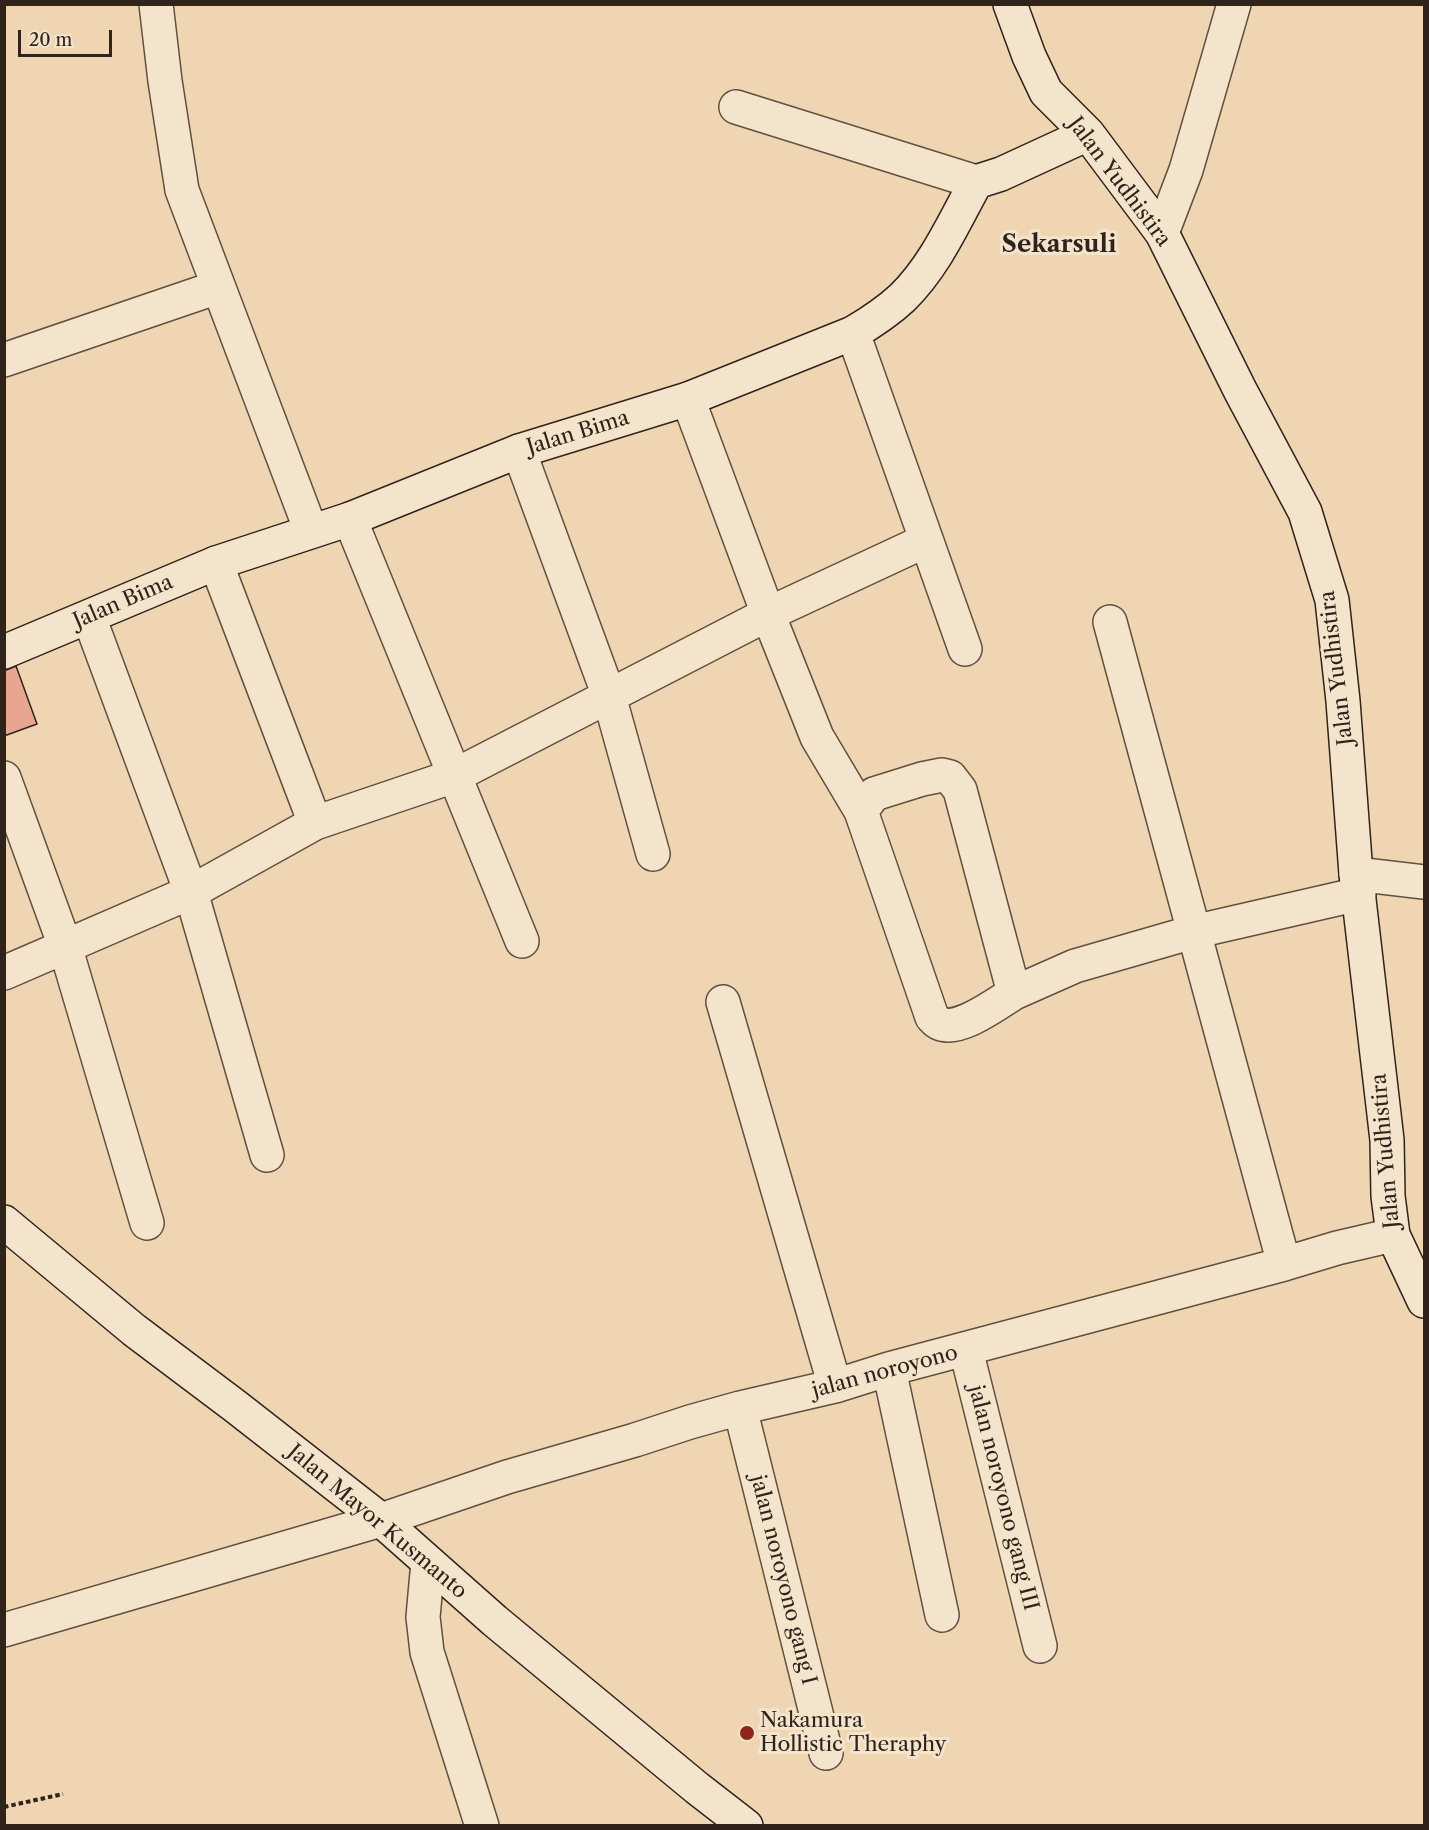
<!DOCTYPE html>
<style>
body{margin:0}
#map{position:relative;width:1429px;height:1830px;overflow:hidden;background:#efd5b1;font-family:"Libre Caslon Text",serif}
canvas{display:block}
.frame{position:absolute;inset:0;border:6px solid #30231b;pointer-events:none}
.scale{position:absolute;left:18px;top:30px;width:94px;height:27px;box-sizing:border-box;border:3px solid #30231b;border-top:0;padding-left:8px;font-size:18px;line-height:21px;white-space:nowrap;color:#30231b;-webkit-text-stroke:4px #f5e4cc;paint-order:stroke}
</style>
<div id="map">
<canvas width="1429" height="1830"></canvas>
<div class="frame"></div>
<div class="scale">20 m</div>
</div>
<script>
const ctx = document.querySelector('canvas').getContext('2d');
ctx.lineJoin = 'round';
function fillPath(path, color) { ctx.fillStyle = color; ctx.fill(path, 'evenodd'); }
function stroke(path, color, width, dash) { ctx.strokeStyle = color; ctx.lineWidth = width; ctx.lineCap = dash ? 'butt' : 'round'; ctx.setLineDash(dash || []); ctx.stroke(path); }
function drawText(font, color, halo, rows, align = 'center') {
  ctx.font = font + ' "Libre Caslon Text",serif'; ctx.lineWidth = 6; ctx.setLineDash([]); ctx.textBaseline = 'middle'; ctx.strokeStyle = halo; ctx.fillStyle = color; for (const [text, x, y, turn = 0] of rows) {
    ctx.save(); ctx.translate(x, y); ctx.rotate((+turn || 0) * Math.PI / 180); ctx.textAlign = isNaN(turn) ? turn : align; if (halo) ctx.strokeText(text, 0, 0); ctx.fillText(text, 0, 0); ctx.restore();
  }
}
const building = new Path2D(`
 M 16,666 L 37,724 L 4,736 L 4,671 Z`);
fillPath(building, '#e6a690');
stroke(building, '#30231b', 1.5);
const street = new Path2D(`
 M 156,4 L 165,81 L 182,190 L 311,531
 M 736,107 L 976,182
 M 1162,233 L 1186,170 L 1234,4
 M 853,333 L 965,649
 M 4,360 L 218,287
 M 688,399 L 768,614 L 817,737 L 861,811 L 932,1017 C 934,1019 936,1022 939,1023 C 958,1033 998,1003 1014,993
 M 519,451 L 609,696 L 653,854
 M 350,519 L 522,941
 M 216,563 L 315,823
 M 89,617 L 191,892 L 267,1155
 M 1110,622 L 1284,1264
 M 4,778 L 65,946 L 147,1223
 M 861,811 L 874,794 L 922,779 L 942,775 L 950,777 L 960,790 L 1014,993 L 1075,966 L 1193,932 L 1359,894
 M 1356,874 L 1424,882
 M 4,973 L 191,892 L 315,823 L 454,776 L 768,614 L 925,541
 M 723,1002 L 835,1386
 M 966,1350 L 1040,1646
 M 889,1369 L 942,1615
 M 740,1408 L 826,1753
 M 428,1562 L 423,1617 L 427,1652 L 482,1826
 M 4,1630 L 381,1520 L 507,1477 L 635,1440 L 690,1422 L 740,1408 L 835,1386 L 889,1369 L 1284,1264 L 1337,1248 L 1393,1235`);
const secondary = new Path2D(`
 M 1010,4 L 1029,56 L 1046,92 L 1088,134 L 1162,233 L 1240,390 L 1305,512 L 1332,600 L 1343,701 L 1356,874 L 1387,1140 L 1388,1196 L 1393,1235 L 1424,1301
 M 4,652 L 216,563 L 350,519 L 519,451 L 688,399 L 853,333 C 870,323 887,312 902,298 C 935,266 954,222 976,182 L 1001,174 L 1088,134
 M 4,1222 L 134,1330 L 235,1406 L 381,1520 L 495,1621 L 697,1788 L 746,1826`);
stroke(street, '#605040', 36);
stroke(secondary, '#30231b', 36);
stroke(new Path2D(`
 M 4,1807 L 63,1794`), '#30231b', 4, [4.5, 3]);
stroke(street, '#f5e4cc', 33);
stroke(secondary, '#f5e4cc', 33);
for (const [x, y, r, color] of [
 [747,1733,8,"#8f2418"]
]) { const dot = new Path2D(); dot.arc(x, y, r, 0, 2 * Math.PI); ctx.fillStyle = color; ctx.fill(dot); stroke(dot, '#f5e4cc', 2); }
drawText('21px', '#30231b', '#f5e4cc', [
 ["Jalan Yudhistira",1119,182,53],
 ["Jalan Bima",578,433,-17],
 ["Jalan Bima",123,602,-23],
 ["Jalan Yudhistira",1337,668,-97],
 ["Jalan Yudhistira",1386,1151,-95],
 ["jalan noroyono",885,1372,-15],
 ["jalan noroyono gang III",1003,1498,76],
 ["Jalan Mayor Kusmanto",377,1522,40],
 ["jalan noroyono gang I",783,1580,76]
]);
drawText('21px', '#30231b', '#f5e4cc', [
 ["Nakamura",760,1721],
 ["Hollistic Theraphy",760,1745]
], 'left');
drawText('bold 24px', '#30231b', '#f5e4cc', [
 ["Sekarsuli",1059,245]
]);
</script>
